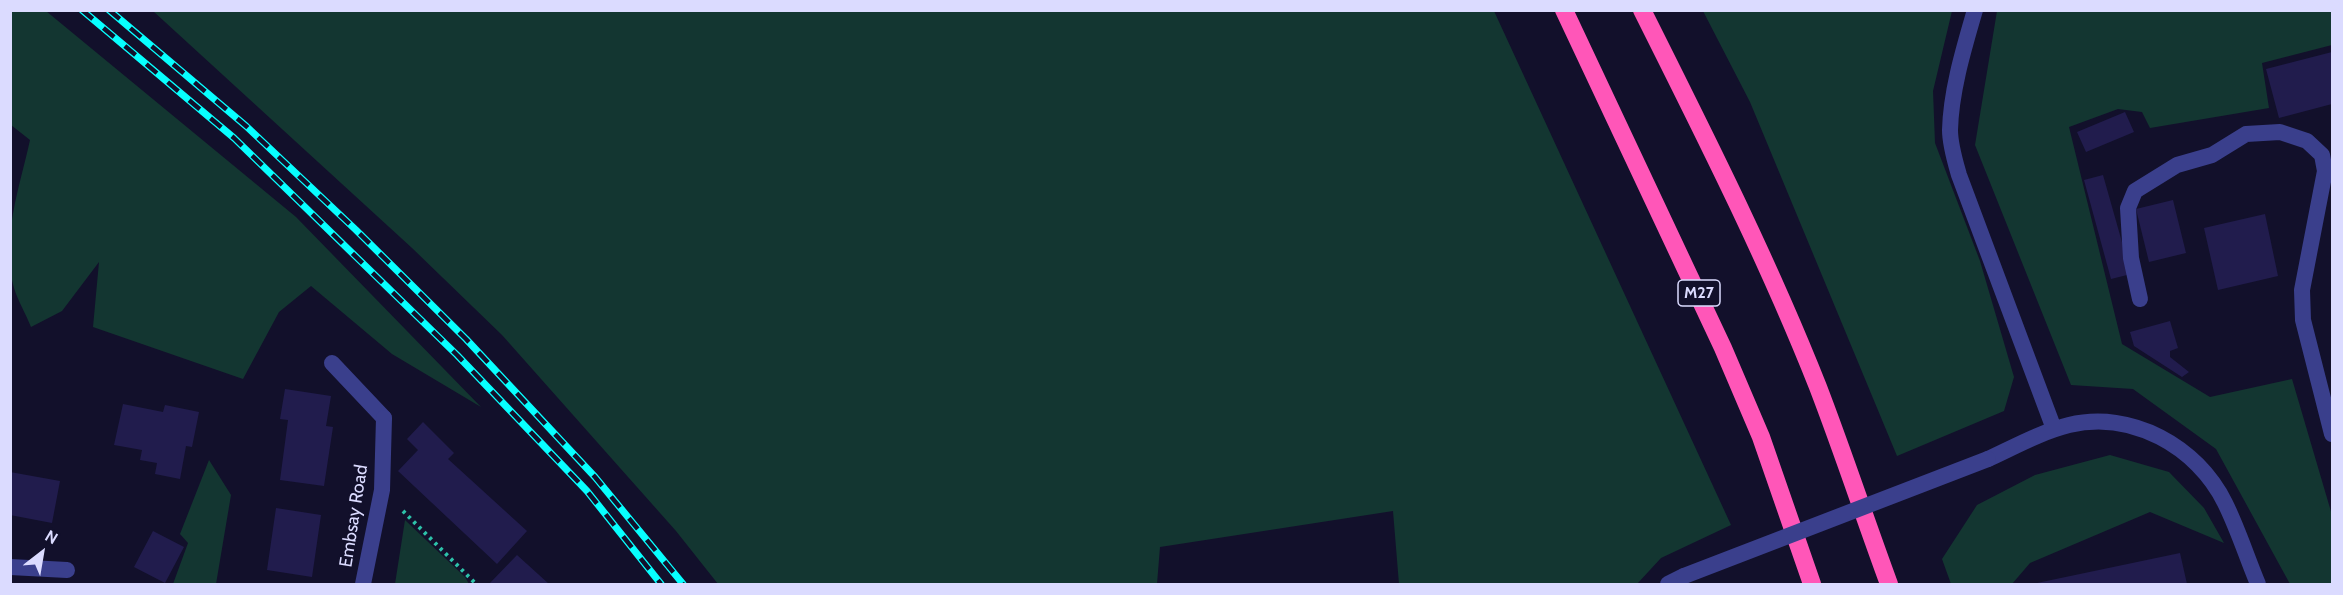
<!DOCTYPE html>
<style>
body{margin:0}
#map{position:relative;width:2343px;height:595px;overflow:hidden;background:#12102b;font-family:Cabin,sans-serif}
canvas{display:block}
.frame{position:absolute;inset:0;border:12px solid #dbdbff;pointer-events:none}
.north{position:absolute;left:12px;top:523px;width:60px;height:60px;-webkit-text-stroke:4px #12102b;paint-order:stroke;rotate:31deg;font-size:16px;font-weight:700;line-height:24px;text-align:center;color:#dbdbff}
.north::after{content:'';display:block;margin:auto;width:21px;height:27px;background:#dbdbff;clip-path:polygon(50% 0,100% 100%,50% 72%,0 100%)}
</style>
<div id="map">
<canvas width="2343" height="595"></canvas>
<div class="frame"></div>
<div class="north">N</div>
</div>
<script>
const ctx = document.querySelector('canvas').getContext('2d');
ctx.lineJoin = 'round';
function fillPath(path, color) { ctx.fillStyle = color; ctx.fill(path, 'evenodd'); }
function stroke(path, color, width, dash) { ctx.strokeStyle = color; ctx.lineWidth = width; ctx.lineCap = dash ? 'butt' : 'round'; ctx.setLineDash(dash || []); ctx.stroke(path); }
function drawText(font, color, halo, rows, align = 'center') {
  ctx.font = font + ' Cabin,sans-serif'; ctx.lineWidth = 4.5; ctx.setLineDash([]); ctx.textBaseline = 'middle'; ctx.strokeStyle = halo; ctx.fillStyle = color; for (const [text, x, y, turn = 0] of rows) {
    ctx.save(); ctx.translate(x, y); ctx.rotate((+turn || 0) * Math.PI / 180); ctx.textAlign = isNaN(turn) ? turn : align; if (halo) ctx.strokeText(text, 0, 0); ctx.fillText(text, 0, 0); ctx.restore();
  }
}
fillPath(new Path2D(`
 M 11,10 L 46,11 L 296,217 L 481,407 L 392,354 L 311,286 L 279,312 L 243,379 L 93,327 L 99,262 L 62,311 L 31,327 C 26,314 18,301 14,288 C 0,241 20,186 30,140 L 11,125 Z
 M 153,11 L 1494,11 L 1731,525 L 1661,558 L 1637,584 L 1399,584 L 1393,511 L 1160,547 L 1157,584 L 718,584 L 676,531 L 502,335 L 412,248 Z
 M 1703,11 L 1952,11 L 1933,91 L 1935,143 L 1980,261 L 2014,377 L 2004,411 L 1897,456 L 1750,102 Z
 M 1997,11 L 2332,11 L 2332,45 L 2262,63 L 2269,108 L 2150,128 L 2142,112 L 2118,109 L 2069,127 L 2122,344 L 2210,397 L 2292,379 L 2332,515 L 2332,584 L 2290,584 L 2216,449 L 2133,389 L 2071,385 L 1975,145 Z
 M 2110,455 L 2169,472 L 2204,508 L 2224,543 L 2150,512 L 2030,563 L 2012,584 L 1951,584 L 1942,559 L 1977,505 L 2035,475 Z
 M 209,460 L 231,495 L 216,584 L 173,584 L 188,543 L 180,534 Z
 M 405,520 L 465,577 L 469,584 L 395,584 Z`), '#133631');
fillPath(new Path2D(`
 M 2332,52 L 2332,104 L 2279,118 L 2266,69 Z
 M 2125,112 L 2134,132 L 2086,152 L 2077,132 Z
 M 2103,175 L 2131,274 L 2111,279 L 2084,180 Z
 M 2173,200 L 2186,253 L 2149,262 L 2136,209 Z
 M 2265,214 L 2278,276 L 2218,290 L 2204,228 Z
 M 2170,321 L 2178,348 L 2170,351 L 2170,357 L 2189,372 L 2182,377 L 2134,346 L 2130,332 Z
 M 285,389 L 331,396 L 326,426 L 333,427 L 324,486 L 280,480 L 288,420 L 280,419 Z
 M 123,404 L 163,412 L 165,405 L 199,412 L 192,447 L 186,446 L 180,479 L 155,474 L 157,463 L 140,460 L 142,450 L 114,445 Z
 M 423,422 L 454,453 L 448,459 L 527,531 L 497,564 L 398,471 L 418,450 L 407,439 Z
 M 10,472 L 60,481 L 52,523 L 10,515 Z
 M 276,508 L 321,515 L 312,577 L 267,570 Z
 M 153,531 L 184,547 L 165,583 L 134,567 Z
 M 2180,553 L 2187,584 L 2037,584 L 2037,583 Z
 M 517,555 L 538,574 L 549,584 L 489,584 Z`), '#211c4d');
stroke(new Path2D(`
 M 403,511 L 476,584`), '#2dc1a9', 4, [3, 4.5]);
stroke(new Path2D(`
 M 2140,299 L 2131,258 L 2128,208 L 2135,191 L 2177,165 L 2212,155 L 2246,134 L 2280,132 L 2307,141 L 2322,155 L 2325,171 L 2302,290 L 2303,320 L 2332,434
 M 332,363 L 384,418`), '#3a3f8c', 16);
stroke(new Path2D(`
 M 1975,10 C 1964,48 1951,90 1950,130 C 1950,145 1955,161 1959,175 L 2054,429
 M 1988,459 C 2014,447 2041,432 2069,425 C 2131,410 2197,446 2225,503 C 2238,529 2247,558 2258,584
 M 10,567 L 67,570
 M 363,584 L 382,490 L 384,418
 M 1668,584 L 1684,576`), '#3a3f8c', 16);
stroke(new Path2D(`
 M 1564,10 L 1723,348 L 1761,437 L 1812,584
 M 1642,10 C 1704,134 1767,258 1818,387 C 1843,452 1865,519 1889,584`), '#ff56b8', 18);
const rail = new Path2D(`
 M 82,10 L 234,138 L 457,355 L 587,491 L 661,584
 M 109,10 L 246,126 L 356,230 L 466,339 L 595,477 L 683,584`);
stroke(rail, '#07ffff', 7);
stroke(rail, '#12102b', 4.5, [14]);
stroke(new Path2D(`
 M 1684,576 L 1988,459`), '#3a3f8c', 16);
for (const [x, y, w] of [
 [1699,293,42]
]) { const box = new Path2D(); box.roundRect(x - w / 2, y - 13, w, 26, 4.5); ctx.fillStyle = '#12102b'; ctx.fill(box); stroke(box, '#dbdbff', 1.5); }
drawText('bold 16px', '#dbdbff', null, [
 ["M27",1699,293]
]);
drawText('18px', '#dbdbff', '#12102b', [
 ["Embsay Road",354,516,-81]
]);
</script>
